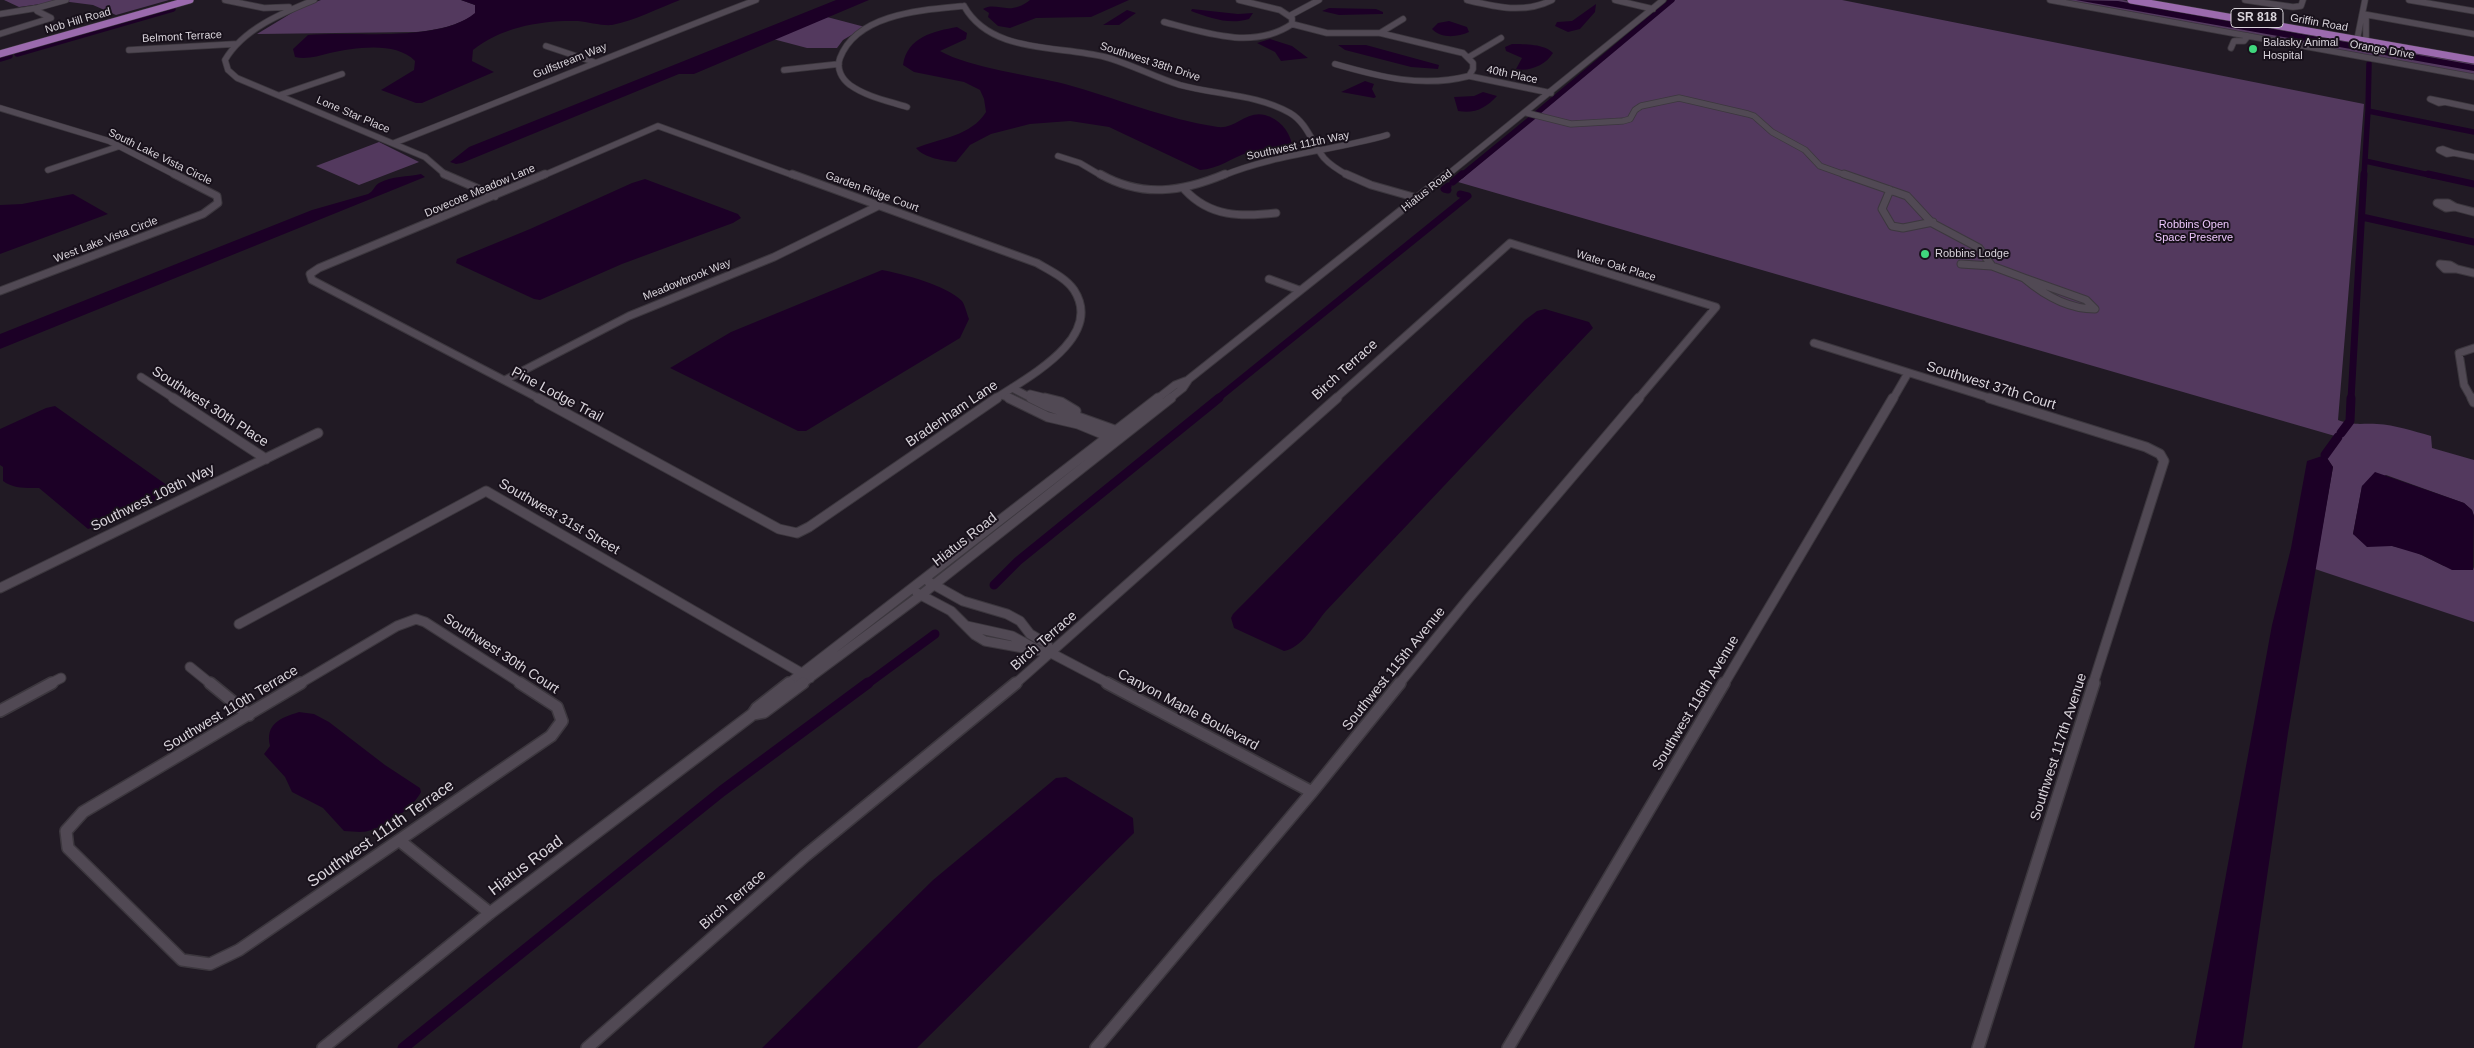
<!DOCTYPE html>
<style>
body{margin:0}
canvas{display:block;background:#211a24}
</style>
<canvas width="2474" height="1048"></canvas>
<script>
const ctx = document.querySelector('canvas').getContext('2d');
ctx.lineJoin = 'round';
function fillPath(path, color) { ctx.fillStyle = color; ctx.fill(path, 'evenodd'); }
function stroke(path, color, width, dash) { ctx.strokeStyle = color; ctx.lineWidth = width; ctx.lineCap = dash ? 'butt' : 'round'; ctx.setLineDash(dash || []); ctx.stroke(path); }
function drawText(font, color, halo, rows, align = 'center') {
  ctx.font = font + ' Helvetica,sans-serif'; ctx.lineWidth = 4; ctx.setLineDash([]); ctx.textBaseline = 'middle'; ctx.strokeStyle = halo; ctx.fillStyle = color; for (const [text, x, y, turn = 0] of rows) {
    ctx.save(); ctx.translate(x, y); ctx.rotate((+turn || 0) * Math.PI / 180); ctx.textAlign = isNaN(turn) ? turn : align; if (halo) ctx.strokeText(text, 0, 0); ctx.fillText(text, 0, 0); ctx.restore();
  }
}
fillPath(new Path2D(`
 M 4,0 L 169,0 L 116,15 L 93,5 L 62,1 L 19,7 Z
 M 321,0 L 461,0 L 475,5 L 476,13 C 459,26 436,30 416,32 L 257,34 L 300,8 Z
 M 1672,0 L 1842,0 L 2364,104 L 2338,420 C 2355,426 2361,423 2377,424 C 2395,425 2413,431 2431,436 L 2432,448 L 2474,460 L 2474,516 L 2472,510 L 2464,503 L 2386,475 L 2362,486 L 2353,534 L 2377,546 L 2392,546 L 2411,550 L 2444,566 L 2473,570 L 2474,567 L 2474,622 L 2315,569 L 2333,467 L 2325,455 L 2338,437 L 2335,436 L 1458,182 Z
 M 2053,0 L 2122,0 L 2474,62 L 2474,76 Z
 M 827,17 L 865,27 L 843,40 L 837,48 L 807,48 L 773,39 Z
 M 379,142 L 419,162 L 359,185 L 316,166 Z`), '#53395e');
fillPath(new Path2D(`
 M 448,0 L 680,0 C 659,8 634,21 612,25 C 602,26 588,22 578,21 C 542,20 501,27 473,50 L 472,61 L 494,72 L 422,103 L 416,103 L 381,90 L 414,70 L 415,61 C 395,41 355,48 330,53 C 318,56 306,60 295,57 L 293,49 L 308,35 C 354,31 439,43 475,13 L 475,5 L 461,0 Z
 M 836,0 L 869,0 L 694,74 L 679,74 L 462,163 L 456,164 L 450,162 L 469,147 Z
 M 1030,0 L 1129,0 L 1091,17 L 1036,18 L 1010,28 L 998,26 L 988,17 L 989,13 L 983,9 C 997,1 1009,17 1030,0 Z
 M 2076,0 L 2118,1 L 2474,65 L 2474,71 Z
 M 1596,4 L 1595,12 L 1580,29 L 1568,32 L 1555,26 L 1557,22 L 1572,21 Z
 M 1329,8 L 1376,9 L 1383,12 L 1383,14 L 1339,15 L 1322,11 Z
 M 1192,9 L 1238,14 L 1253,13 L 1249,19 C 1229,25 1210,18 1191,11 Z
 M 1127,10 L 1136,13 L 1119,25 L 1103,25 Z
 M 1449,21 L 1467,27 L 1469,32 C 1458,37 1441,39 1432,29 L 1438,23 Z
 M 957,27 L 967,33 L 966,39 L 940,51 C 970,68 1030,75 1065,84 C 1116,98 1165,119 1218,127 C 1235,129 1247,110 1265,115 C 1279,119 1289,130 1292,144 C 1279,151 1263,147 1249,152 C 1231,158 1219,169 1200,170 L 1109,127 L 1070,121 L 1030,124 L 991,134 L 970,145 L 956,162 C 944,161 924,158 916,148 C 941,138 971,136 986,112 L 984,99 L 980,90 L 964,82 L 914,72 L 903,65 C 907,37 934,31 957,27 Z
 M 1270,39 L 1292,46 L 1308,58 L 1281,61 L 1275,52 L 1257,43 Z
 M 1512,44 C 1525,44 1545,44 1553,53 C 1546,65 1529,72 1516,69 L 1522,58 L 1506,51 L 1505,47 Z
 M 1338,45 L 1366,45 L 1439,65 L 1438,69 L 1411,67 L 1345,50 Z
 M 1365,81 L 1374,84 L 1372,89 L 1376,97 L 1374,98 L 1341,92 Z
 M 1483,92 L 1497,96 C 1486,108 1475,114 1458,111 L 1454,97 L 1474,96 Z
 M 421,174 L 425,177 L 0,349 L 0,334 L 312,210 L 368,194 C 374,191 374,186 379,183 C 392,176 407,177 421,174 Z
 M 645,179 L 738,214 L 741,218 L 733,223 L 622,264 L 540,300 L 534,299 L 456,263 L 457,259 L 530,229 L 632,183 Z
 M 73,194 L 108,214 L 0,254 L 0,205 L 22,204 Z
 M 882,270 C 903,274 946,285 962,301 C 965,305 967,314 969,319 L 960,338 L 806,431 L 798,431 L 670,368 L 731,332 Z
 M 1545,309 L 1589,322 L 1593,328 L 1326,611 C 1315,624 1302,648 1284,651 L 1234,628 L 1231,618 L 1233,614 L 1525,320 L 1537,311 Z
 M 55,406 L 171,488 L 173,492 L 119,519 L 88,529 L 39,488 C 26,488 14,489 3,481 L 3,467 L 0,465 L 0,429 L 46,408 Z
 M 2325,455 L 2333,467 L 2288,733 L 2242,1048 L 2194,1048 L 2272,625 L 2291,548 L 2307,461 Z
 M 2375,472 L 2464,503 L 2472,510 L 2474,516 L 2473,570 L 2452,570 L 2422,555 L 2392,546 L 2367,547 L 2353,534 L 2362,486 Z
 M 299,712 L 314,714 L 329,722 L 385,765 L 420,788 L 421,792 C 413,808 386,827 368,831 C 361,833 351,831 344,831 L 323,808 L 292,792 L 285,777 L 264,754 L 270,746 C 265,724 280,718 299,712 Z
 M 1066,777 L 1133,818 L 1134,833 L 917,1048 L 762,1048 L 933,880 L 1056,778 Z`), '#1c0026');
stroke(new Path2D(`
 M 17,54 L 173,9
 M 0,59 L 10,56
 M 2369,64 L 2368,111 L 2474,132
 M 1537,113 L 1672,0
 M 2365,161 L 2434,176
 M 1461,176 L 1533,117
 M 2364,176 L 2368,111`), '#1c0026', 5.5);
stroke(new Path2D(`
 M 2428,174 L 2474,184
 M 1453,182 L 1462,174
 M 1448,186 L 1444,189 L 1448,190
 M 2362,217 L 2474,242
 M 1217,399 L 1468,196 L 1460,194
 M 2351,399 L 2364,174`), '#1c0026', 7);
stroke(new Path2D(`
 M 2341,433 L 2350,421 L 2351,398
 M 2325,455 L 2338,437
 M 994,585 L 1018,561 L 1219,398
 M 867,684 L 935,634`), '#1c0026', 9);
stroke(new Path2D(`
 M 403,1048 L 722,791 L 868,683`), '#1c0026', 11);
const minorFar3 = new Path2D(`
 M 225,0 L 264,8 L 289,7
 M 314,0 C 282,13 243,29 225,60 L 228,70 L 237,78 L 425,157 L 447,176
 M 1239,0 L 1280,10 L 1292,18 L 1292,24 L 1327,33 L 1380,33 L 1463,53 L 1473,63 L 1473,69 L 1469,76
 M 1467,0 C 1496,7 1524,14 1552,0
 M 1615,0 L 1653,9
 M 2050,0 L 2474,77
 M 2245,0 L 2293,7 L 2301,6 L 2303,0
 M 2409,0 L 2474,11
 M 964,6 C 991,54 1058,45 1105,57 C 1131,64 1154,77 1180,85 C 1216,95 1257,94 1290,113 C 1307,123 1312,143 1324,158 C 1331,166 1340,171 1349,176
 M 0,14 L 37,8 L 66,0
 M 2363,14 L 2474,34
 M 1291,15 L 1319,0
 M 2362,15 L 2366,18 L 2366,41
 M 1164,22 C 1205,33 1254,50 1292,24
 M 1380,33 L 1403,19
 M 0,34 L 51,18 L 37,11 L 37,8
 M 2357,40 L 2365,0
 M 546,46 L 594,62
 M 2231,48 L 2234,41 L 2244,41 L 2248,36
 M 129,50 L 235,44
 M 1469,57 L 1501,38
 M 1335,64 C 1380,77 1422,88 1469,76
 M 784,70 L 839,64
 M 1469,76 L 1551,93
 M 280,95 L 342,74
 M 2430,99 L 2445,102 L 2439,103 Z
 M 2445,102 L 2474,108
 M 907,107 C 888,101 867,97 850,85 C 842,79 836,69 840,58 C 857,13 923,10 964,6
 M 0,108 L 109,141 L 177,176
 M 1527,113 L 1571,124 L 1623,121 L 1630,119 L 1635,110 L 1641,106 L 1679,98 L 1748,114 L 1754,116 L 1772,132 L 1805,150 L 1820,166 L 1848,176
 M 394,143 C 515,96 635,46 756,0
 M 2443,149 L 2454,153 L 2447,154 L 2439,150 Z
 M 2454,153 L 2474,157
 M 1058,156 L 1080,163 L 1102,176
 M 48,170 L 120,146
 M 542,176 L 658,126 L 795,176
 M 1222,176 C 1275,154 1332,151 1387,135
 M 1446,176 L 1663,0`);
const minorFar2 = new Path2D(`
 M 444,174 L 495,196
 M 792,174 L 1037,263 C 1049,270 1066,278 1074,290 C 1105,338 1026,378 995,399
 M 1100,174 C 1142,198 1182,192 1225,174
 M 1346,174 L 1371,185 L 1417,198
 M 1844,174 L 1907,196 L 1932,223 L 1979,248 L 1992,266 L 2024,278
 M 1185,190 C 1210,217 1241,217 1276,213
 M 1890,190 L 1882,209 L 1892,226 L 1903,228 L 1933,222
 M 2437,203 L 2448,203 L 2455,207 L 2446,208 Z
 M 2455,207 L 2474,212
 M 1961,264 L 1992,266
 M 2440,264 L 2450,265 L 2457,269 L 2445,269 Z
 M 2457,269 L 2474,273
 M 2024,278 L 2086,300 L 2095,309 C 2068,309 2044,295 2024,278 Z
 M 1269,279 L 1299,290
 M 0,291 L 203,214 L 218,203 L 217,196 L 174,174
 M 1814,343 L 1993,399
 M 141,377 L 175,399
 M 505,380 L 629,316 L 774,257 L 880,205
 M 1012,388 L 1033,399
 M 1030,394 L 1050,399
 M 1002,395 L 1012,399
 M 540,399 L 312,280 L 310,274 L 319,268 L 545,174
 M 1157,399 L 1175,385 L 1188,380
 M 1169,399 L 1183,388 L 1189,379 L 1447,174
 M 1335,399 L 1510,243 L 1716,307 L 1638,399
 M 1893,399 L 1908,373
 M 2472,399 L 2464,385 L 2459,353 L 2474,348`);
const minorFar1 = new Path2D(`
 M 173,398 L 266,459
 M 538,398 L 779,529 L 797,533 L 809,527 L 997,398
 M 1009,398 L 1048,417 L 1078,424 L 1112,438
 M 1031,398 L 1047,406 L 1120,432
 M 1045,398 L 1061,402 L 1076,411
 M 1989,398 L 2146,447 L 2160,454 L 2164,461 L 2093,684
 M 2472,398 L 2474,402
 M 929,582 L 963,601 L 1007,614 L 1020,621 L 1030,634 L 1047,644 L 1051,653
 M 0,588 L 318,433
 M 917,593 L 951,611 L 975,635 L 985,641 L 1051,653 L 1110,684
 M 239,624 L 486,491 L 810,678
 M 967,626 L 1012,636 L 1036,649
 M 190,667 L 211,684
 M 49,684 L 61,678
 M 299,684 L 397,626 L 416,619 L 425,622 L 522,684
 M 788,684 L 1158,398
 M 801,684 L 921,595 L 1171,398
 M 1015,684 L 1337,398
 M 1399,684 L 1469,598 L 1639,398
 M 1724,684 L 1893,398`);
const minor = new Path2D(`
 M 210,683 L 249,715
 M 301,683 L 83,812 L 66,831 L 68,848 L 182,960 L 210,964 L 239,950 L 551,736 L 562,721 L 557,707 L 520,683
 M 1107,683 L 1312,792
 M 0,711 L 52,683
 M 753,714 L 757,708 L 789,683
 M 400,841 L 490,913
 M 323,1048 L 490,913 L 753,714 L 764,712 L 803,683
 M 587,1048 L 805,856 L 1016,683
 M 1096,1048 L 1312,792 L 1400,683
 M 1508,1048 L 1724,683
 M 1978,1048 L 2094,683`);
const major = new Path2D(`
 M 2131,0 L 2474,60
 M 0,54 L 190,0`);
stroke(minorFar3, '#3c373e', 7);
stroke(minorFar2, '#3c373e', 9);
stroke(minorFar1, '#3c373e', 11);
stroke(minor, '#3c373e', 14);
stroke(major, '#3c373e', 8);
stroke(minorFar3, '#514954', 5.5);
stroke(minorFar2, '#514954', 7);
stroke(minorFar1, '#514954', 9);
stroke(minor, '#514954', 11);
stroke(major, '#9b6aae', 7);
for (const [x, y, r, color] of [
 [2253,49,5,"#40d77d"],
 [1925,254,5,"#40d77d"]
]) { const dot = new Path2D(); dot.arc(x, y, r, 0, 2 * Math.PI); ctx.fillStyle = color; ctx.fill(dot); stroke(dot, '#18111b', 2); }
drawText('11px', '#d9d4db', '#18111b', [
 ["Nob Hill Road",78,21,-16],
 ["Griffin Road",2319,23,10],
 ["Belmont Terrace",182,37,-3],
 ["Orange Drive",2382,50,10],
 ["Gulfstream Way",570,61,-22],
 ["Southwest 38th Drive",1150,62,18],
 ["40th Place",1512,75,12],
 ["Lone Star Place",353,115,23],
 ["Southwest 111th Way",1298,146,-12],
 ["South Lake Vista Circle",160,157,26],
 ["Dovecote Meadow Lane",480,191,-23],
 ["Hiatus Road",1427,191,-38],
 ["Garden Ridge Court",872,192,20],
 ["West Lake Vista Circle",106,240,-21],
 ["Water Oak Place",1616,266,17],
 ["Meadowbrook Way",687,280,-22]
]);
drawText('11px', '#d9d4db', '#18111b', [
 ["Balasky Animal",2263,43],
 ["Hospital",2263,56],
 ["Robbins Lodge",1935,254]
], 'left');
drawText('11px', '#ecc6fb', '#18111b', [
 ["Robbins Open",2194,225],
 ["Space Preserve",2194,238]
]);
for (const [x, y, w] of [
 [2257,18,52]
]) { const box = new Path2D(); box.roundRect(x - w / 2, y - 9.5, w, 19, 4); ctx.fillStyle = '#18111b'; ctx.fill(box); stroke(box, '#d9d4db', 1); }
drawText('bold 12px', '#d9d4db', null, [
 ["SR 818",2257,18]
]);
drawText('14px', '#d9d4db', '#18111b', [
 ["Birch Terrace",1345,370,-42],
 ["Southwest 37th Court",1991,386,17],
 ["Pine Lodge Trail",557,395,28],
 ["Southwest 30th Place",210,407,33],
 ["Bradenham Lane",952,414,-34],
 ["Southwest 108th Way",153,498,-26],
 ["Southwest 31st Street",559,517,30],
 ["Hiatus Road",965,540,-38],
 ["Birch Terrace",1044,641,-41],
 ["Southwest 30th Court",501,654,33],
 ["Southwest 115th Avenue",1394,669,-51],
 ["Southwest 116th Avenue",1696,703,-59],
 ["Southwest 110th Terrace",231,709,-31],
 ["Canyon Maple Boulevard",1188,710,28],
 ["Southwest 117th Avenue",2059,747,-72],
 ["Birch Terrace",733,900,-41]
]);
drawText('16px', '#d9d4db', '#18111b', [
 ["Southwest 111th Terrace",381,834,-35],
 ["Hiatus Road",526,866,-37]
]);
</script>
